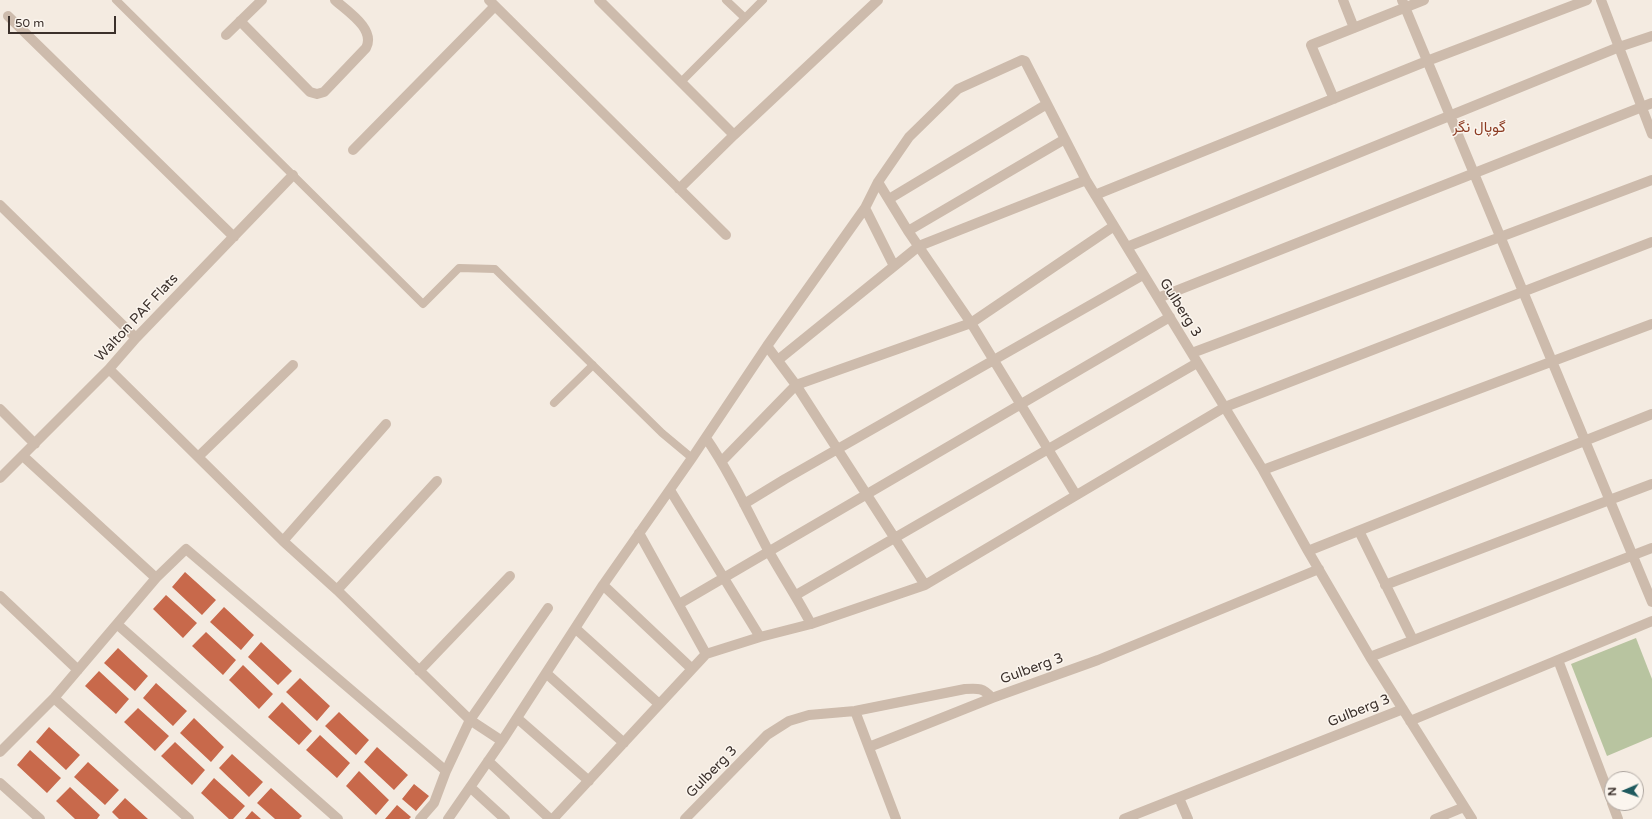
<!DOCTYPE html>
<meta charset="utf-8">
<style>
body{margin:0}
#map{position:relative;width:1652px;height:819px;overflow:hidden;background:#f4ebe1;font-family:"Varela Round",sans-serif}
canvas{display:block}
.north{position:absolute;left:1604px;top:771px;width:40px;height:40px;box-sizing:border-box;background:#fbf5ee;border:1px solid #aea6a0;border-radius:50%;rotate:268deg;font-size:11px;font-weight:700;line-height:16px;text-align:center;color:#3b302b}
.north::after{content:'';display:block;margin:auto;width:14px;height:18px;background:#1f5a5e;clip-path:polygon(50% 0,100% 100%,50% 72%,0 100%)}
.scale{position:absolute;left:8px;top:16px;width:108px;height:18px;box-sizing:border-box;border:2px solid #3b302b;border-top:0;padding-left:5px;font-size:12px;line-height:14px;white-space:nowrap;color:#3b302b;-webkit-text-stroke:3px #fbf5ee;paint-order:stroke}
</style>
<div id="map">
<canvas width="1652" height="819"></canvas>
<div class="north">N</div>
<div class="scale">50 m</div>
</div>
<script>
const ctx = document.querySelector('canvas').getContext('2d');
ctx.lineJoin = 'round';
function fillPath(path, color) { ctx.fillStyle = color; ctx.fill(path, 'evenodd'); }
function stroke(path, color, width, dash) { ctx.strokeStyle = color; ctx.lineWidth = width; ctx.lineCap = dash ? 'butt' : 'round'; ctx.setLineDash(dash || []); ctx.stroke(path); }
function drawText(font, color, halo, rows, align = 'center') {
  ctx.font = font + ' "Varela Round",Vazirmatn,sans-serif'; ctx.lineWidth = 3; ctx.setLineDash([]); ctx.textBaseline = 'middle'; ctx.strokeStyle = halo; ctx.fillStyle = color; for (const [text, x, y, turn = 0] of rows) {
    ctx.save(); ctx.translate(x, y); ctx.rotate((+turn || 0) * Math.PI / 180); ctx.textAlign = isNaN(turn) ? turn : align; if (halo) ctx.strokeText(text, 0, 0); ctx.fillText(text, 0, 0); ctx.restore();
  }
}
fillPath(new Path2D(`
 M 1636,638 L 1652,679 L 1652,737 L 1607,756 L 1571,664 Z`), '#b8c4a0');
fillPath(new Path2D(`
 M 185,572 L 216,600 L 202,615 L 172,587 Z
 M 166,595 L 197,623 L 183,638 L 153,609 Z
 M 224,607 L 254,635 L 241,650 L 210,622 Z
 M 206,632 L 236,660 L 223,675 L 192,646 Z
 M 261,642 L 292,671 L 278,685 L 248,657 Z
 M 118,648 L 148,676 L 135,691 L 104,663 Z
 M 243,665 L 273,694 L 259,709 L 229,680 Z
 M 99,671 L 129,699 L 116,714 L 85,686 Z
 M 300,678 L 330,706 L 317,721 L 286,692 Z
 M 156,683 L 187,711 L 173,726 L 143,698 Z
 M 282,702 L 312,731 L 299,745 L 268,717 Z
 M 138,708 L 169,736 L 155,751 L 124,722 Z
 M 339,712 L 369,740 L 356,755 L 325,726 Z
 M 194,718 L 224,747 L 211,762 L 180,733 Z
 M 49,727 L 80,755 L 66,770 L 36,742 Z
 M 320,735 L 350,763 L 337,778 L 306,750 Z
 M 175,742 L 205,770 L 192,785 L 161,756 Z
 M 377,747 L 408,775 L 394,790 L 364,762 Z
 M 30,750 L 61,778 L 47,793 L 17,765 Z
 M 232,754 L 263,782 L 249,797 L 219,768 Z
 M 88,762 L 119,790 L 105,805 L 74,777 Z
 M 359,771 L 389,800 L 376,815 L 346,786 Z
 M 214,778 L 245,806 L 233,819 L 229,819 L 201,793 Z
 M 414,784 L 429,796 L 416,811 L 402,799 Z
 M 70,787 L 100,815 L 97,819 L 75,819 L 56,801 Z
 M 271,788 L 302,816 L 299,819 L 275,819 L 257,803 Z
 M 125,798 L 148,819 L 119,819 L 112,812 Z
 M 397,805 L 411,817 L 409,819 L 385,819 Z
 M 252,811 L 261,819 L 245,819 Z`), '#c8694b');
stroke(new Path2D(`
 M 116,0 L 423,304 L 459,268 L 495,269 L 662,433 L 692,458
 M 726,0 L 745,18
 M 681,82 L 763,0
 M 554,403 L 593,365`), '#cdbbac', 8);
stroke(new Path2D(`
 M 489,0 L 726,235
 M 599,0 L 734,135
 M 1343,0 L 1354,28
 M 1402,0 L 1652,602
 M 1601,0 L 1652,134
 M 8,16 L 234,237
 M 240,21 L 310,92 L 317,94 L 324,92 L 366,48 C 376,29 347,11 335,0
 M 226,35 L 262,0
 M 1334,99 L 1311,45 L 1424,0
 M 353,150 L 495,6
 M 878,182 L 908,231 L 971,323 L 1076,495
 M 679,189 L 734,135 L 878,0
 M 1095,195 L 1427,61 L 1587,0
 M 889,199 L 1047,104
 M 0,205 L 136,338
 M 865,208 L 894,266
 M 908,231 L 1065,139
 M 1127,247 L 1619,47 L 1652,36
 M 1158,298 L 1652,103
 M 767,346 L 796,385 L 925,585
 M 1192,353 L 1652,180
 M 778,360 L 919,246 L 1086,180
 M 109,369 L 283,541 L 337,590 L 470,720 L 502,741
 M 0,409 L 35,444
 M 706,438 C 730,473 748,512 768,550 C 782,575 798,599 811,624
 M 23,456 L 156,578
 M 198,457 L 293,365
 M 722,461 L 796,385 L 971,323 L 1114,226
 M 1263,470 L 1652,324
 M 0,478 L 109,369 L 136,338 L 293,175
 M 670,490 L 760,637
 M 744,504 L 785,479 L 1143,275
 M 1359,531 L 1413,640
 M 639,533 L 706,654
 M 283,541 L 386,424
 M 1308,551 L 1652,414
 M 603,585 L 692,669
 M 1385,585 L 1652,484
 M 337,590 L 437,481
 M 796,595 L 1197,363
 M 0,596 L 78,670
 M 679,604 L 1170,317
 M 118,625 L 338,819
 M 575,628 L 659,704
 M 1370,657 L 1652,548
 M 1558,660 L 1612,802
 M 419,671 L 510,576
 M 546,673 L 624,743
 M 54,698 L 189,819
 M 855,711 L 896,819
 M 517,718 L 589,781
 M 1410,721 L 1652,621
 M 869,747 L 992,698
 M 0,752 L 54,698 L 156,578 L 186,549 L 446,771
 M 488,761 L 550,819
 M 0,783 L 40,819
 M 470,787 L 505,819
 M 1179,798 L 1188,819
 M 1612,803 L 1618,819
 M 420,819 L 434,803 L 446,771 L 470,720 L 548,608
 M 448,819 L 502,741 L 603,585 L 692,458 L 767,346 L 865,208 L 878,182 L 909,137 L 958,89 L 1022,60 L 1025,61 L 1027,65 L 1086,180 L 1263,470 L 1308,551 L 1370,657 L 1472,819
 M 553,819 L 706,654 L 760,637 L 811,624 L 925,585 L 1225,407 L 1652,242
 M 685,819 L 767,735 L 789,721 L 809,715 L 855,711 L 965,689 C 979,688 983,688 992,698 L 1098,660 L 1319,569
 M 1124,819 L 1403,709
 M 1435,819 L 1464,807`), '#cdbbac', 10);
drawText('14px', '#3b302b', '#fbf5ee', [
 ["Gulberg 3",1180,308,58],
 ["Walton PAF Flats",137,318,-47],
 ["Gulberg 3",1032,669,-20],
 ["Gulberg 3",1359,711,-22],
 ["Gulberg 3",712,772,-46]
]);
drawText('15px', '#8c3b22', '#fbf5ee', [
 ["گوپال نگر",1479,128]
]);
</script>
